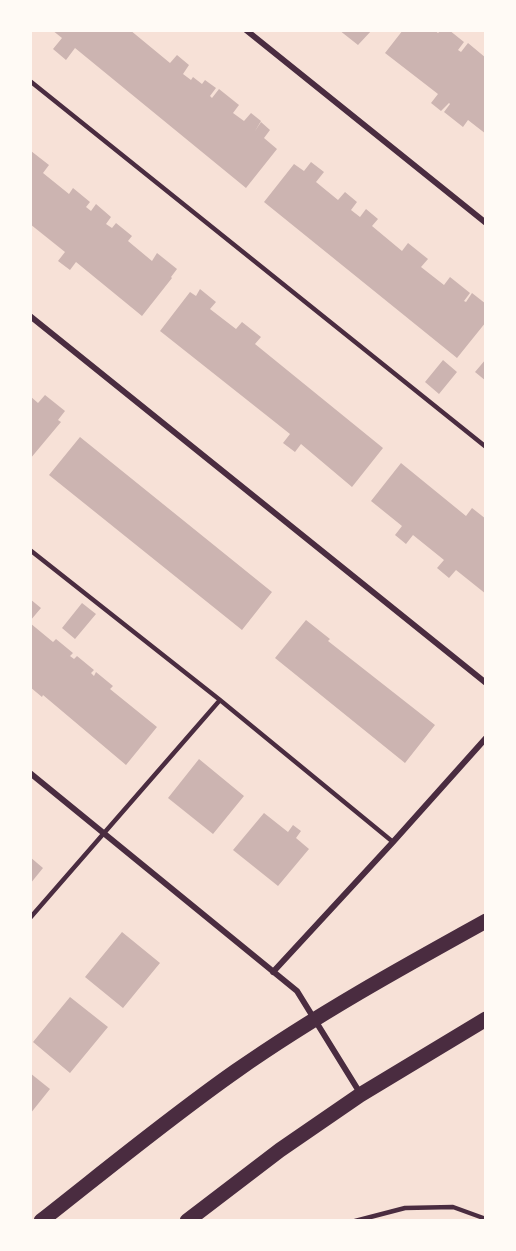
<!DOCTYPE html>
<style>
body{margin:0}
#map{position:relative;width:516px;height:1251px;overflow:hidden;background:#f7e1d7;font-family:"Noto Serif",serif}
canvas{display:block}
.frame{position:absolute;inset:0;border:32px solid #fffaf5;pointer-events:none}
</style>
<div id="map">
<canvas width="516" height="1251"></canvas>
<div class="frame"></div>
</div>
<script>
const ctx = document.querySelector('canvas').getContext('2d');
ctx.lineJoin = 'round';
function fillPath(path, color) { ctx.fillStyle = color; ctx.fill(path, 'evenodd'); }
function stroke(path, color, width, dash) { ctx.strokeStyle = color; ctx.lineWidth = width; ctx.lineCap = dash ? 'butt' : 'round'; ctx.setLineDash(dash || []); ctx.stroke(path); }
fillPath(new Path2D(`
 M 52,30 L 130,30 L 170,63 L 177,55 L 189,65 L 183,74 L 191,80 L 193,77 L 202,84 L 205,80 L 216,88 L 210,96 L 212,98 L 219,89 L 239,105 L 233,113 L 244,121 L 251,113 L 261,121 L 255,131 L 261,122 L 270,130 L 264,138 L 277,149 L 246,188 L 75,48 L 66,60 L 53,49 L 62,38 Z
 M 339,30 L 372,30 L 358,45 Z
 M 403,30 L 434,30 L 438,33 L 441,30 L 449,30 L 464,42 L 458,50 L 461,52 L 468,43 L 486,58 L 486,134 L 468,120 L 463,127 L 444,112 L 450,104 L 449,103 L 441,111 L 431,103 L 438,94 L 385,53 Z
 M 31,151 L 49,165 L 43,173 L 69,194 L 73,188 L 90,202 L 86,207 L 91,211 L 96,204 L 111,217 L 106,224 L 112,228 L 116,223 L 132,236 L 128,241 L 152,261 L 157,253 L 177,269 L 171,277 L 172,278 L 142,316 L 76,262 L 70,270 L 58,261 L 65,252 L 30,224 Z
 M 311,162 L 324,172 L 316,182 L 338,200 L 345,192 L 357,202 L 351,210 L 360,217 L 366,209 L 378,219 L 372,226 L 402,251 L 408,243 L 428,259 L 421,267 L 444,285 L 450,277 L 470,293 L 464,301 L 466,302 L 472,293 L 486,304 L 486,322 L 457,358 L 264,202 L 294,164 L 304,171 Z
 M 200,289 L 216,302 L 210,309 L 236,329 L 242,322 L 261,337 L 255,344 L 383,448 L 352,487 L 301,444 L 295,452 L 283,443 L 290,434 L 160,331 L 190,292 L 196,296 Z
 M 486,359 L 486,381 L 475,372 Z
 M 443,360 L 457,372 L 439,394 L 425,382 Z
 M 45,395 L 65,411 L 58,420 L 61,422 L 30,459 L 30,396 L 38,403 Z
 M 80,437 L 272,592 L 242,630 L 49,475 Z
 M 401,463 L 466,516 L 472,508 L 486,519 L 486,594 L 456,570 L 449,578 L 437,568 L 444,560 L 413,535 L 406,544 L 395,535 L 402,526 L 371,501 Z
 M 30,599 L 41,608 L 30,621 Z
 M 82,603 L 96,614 L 75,639 L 62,628 Z
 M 306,620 L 330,639 L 328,641 L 435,725 L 405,763 L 275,658 Z
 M 30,623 L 53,642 L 56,639 L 73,653 L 70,656 L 74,659 L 77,656 L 94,670 L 91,673 L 94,676 L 96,672 L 113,686 L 110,689 L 157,727 L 126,765 L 43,695 L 42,697 L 30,687 Z
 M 199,759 L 244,796 L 213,834 L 168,798 Z
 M 264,813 L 288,832 L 293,825 L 301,831 L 296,838 L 309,849 L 278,886 L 233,850 Z
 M 30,857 L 43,868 L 30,884 Z
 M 122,932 L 160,963 L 123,1008 L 85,977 Z
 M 70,997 L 108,1027 L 70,1073 L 33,1042 Z
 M 30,1073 L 50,1089 L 30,1114 Z`), '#ccb4b1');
stroke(new Path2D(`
 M 30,81 L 486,447
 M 30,550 L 220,700 L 393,842
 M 30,918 L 220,700
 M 355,1221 L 405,1208 L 453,1207 L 486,1219`), '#4a2c40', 4.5);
stroke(new Path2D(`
 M 246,30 L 486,223
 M 30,316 L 486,683
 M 30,773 L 297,991 L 360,1093
 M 273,972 L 393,842 L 486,738`), '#4a2c40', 6);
stroke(new Path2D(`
 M 41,1221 C 106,1170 169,1118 236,1071 C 316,1015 401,968 486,921
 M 187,1221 L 280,1150 L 360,1095 L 486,1019`), '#4a2c40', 15);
</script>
